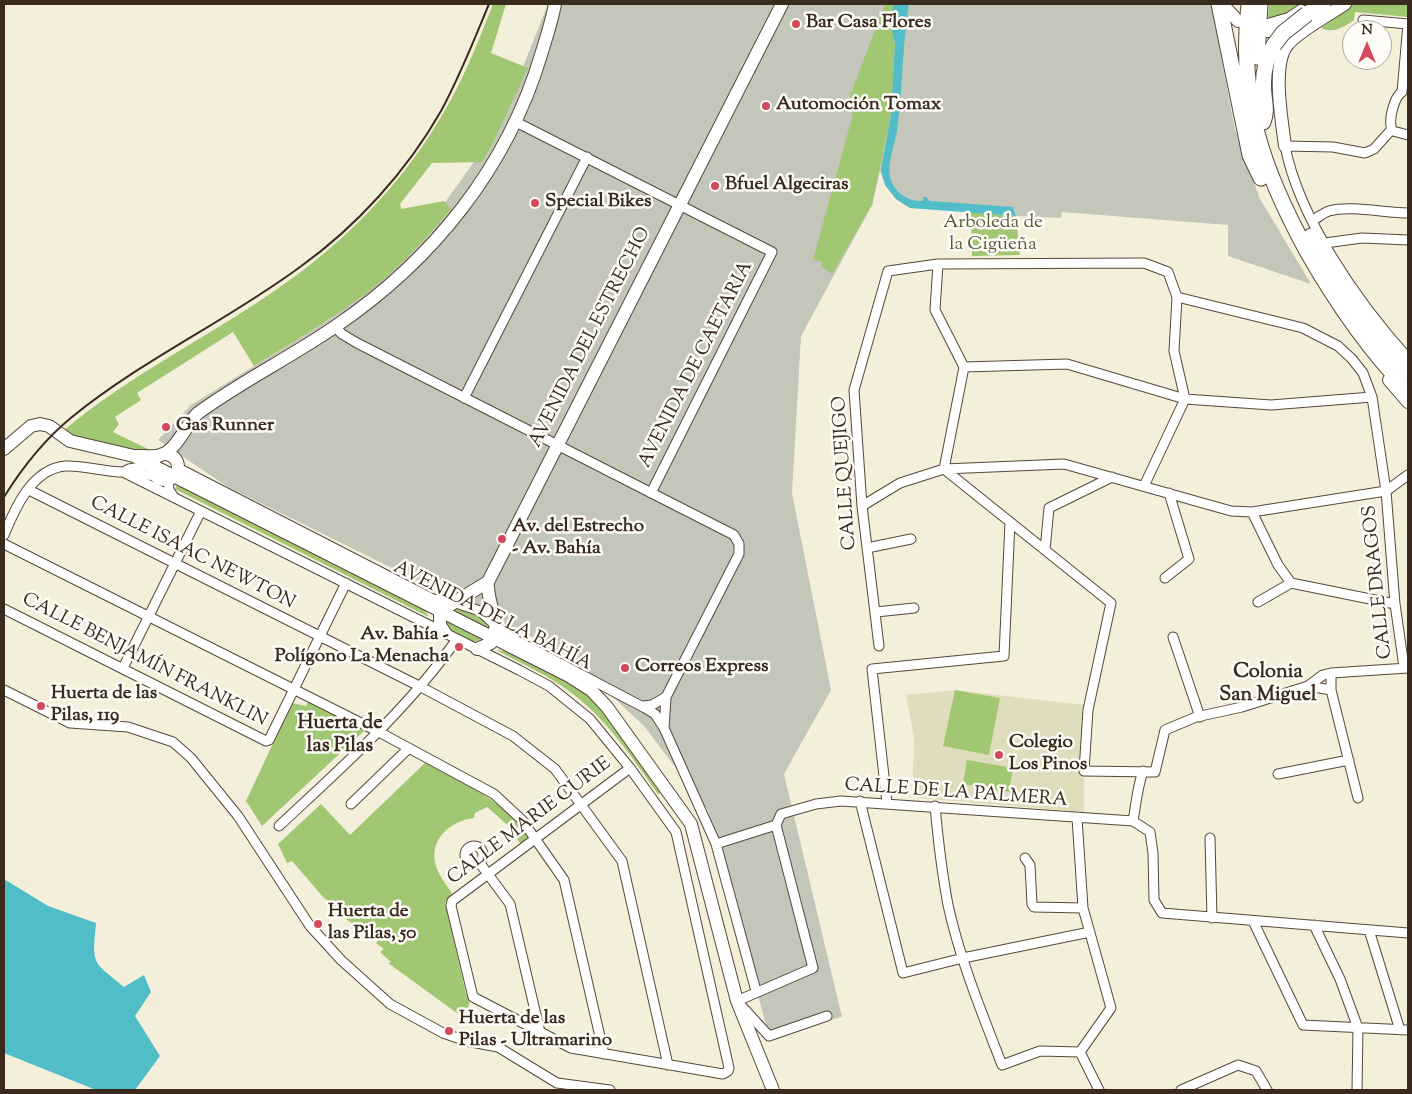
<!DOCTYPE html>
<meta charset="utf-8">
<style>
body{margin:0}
#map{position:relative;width:1412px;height:1094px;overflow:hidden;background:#f3efdb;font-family:"Sorts Mill Goudy",serif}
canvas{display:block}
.frame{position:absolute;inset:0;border:5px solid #3b2a1e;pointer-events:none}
.north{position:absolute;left:1342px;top:20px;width:50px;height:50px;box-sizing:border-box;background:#fdfcf7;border:1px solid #afa8a0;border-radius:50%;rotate:0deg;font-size:14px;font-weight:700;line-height:20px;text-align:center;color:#3b2a1e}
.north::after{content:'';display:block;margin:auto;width:18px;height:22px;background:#d1495b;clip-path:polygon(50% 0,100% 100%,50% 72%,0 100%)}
</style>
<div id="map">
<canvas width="1412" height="1094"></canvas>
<div class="frame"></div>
<div class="north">N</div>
</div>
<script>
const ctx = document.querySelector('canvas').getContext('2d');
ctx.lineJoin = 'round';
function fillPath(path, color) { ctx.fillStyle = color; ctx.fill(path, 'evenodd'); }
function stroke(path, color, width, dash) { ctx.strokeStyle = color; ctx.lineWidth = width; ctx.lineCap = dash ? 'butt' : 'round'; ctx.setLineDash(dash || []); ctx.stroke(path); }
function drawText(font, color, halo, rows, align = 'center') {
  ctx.font = font + ' "Sorts Mill Goudy",serif'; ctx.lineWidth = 5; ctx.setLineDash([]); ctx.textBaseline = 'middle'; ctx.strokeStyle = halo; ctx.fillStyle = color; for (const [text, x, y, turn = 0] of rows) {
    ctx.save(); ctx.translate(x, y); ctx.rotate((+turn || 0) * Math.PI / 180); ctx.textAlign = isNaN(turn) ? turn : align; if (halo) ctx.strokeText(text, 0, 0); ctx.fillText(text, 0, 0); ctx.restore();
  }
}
fillPath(new Path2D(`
 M 955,690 L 1084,705 L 1084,812 L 917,798 L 913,774 L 914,736 L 906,695 Z`), '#dfddbb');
fillPath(new Path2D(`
 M 548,4 L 1211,4 L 1235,130 L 1260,199 L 1311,284 L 1228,256 L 1228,225 L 1062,212 L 1061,218 L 1016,216 L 1013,207 L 910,208 L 896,199 L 885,185 L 880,171 L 872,205 L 801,336 L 792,493 L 831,690 L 784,774 L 842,1017 L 769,1036 L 708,810 L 644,726 L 568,655 L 228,487 L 158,440 L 191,405 L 332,318 L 418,240 L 499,127 Z`), '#c3c6b9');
fillPath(new Path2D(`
 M 493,4 L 506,4 L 491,53 L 528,68 L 494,141 L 482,162 L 432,163 L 400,204 L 401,209 L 444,201 L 451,209 C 429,235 406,261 379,283 C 340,315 296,340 254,366 L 233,332 L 137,393 L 141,400 L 115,417 L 119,424 L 113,432 L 152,451 L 143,452 L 68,436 L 62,432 C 117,385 181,351 241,313 C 323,262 392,200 441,117 C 463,81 478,42 493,4 Z
 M 885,4 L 893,4 L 892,30 L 895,44 L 891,115 L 872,205 L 832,274 L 821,266 L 822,262 L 813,260 L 853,114 L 850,110 L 855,100 L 850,96 Z
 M 1269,4 L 1301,4 L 1279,17 L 1268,19 Z
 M 1354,4 L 1408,4 L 1408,17 L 1355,12 L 1354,20 C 1345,27 1332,34 1321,28 Z
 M 971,212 L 1016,216 L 1020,255 L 972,256 Z
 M 177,485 L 422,605 L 429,617 L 175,489 Z
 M 456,608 C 468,611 487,614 488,628 L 485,629 L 451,609 Z
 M 447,620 L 482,638 C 471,648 454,634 447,625 Z
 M 496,650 L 516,652 L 593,697 L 666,789 L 658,794 C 633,759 608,721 573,694 C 550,676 522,664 496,650 Z
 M 955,690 L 1000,698 L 989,755 L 943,746 Z
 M 308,702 L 364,731 L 262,826 L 246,801 L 292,703 L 306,706 Z
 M 967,760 L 1013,768 L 1009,792 L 963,784 Z
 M 426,762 C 465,783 503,801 530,837 L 520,843 L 511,832 L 509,832 L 510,827 L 487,807 L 475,813 L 474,818 C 450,821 428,840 436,866 C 439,876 446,884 452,893 L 445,903 L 466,994 L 470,1000 L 465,1019 L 388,963 L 391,962 L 380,952 L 384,949 L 376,943 L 378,940 L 341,916 L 334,906 L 324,898 L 292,861 L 287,863 L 278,844 L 321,804 L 350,835 Z`), '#a1c772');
fillPath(new Path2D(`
 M 893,4 L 909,4 C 902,46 903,88 897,130 C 895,147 885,165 892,183 C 898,195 910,202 923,201 L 923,197 L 926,197 L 930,201 L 1013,207 L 1016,216 L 910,208 L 896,199 L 885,185 L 881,170 L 891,115 L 895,44 L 892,30 Z
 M 4,879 L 48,906 L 96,923 C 92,966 92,960 124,987 L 144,975 L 151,992 L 135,1016 L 160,1056 L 135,1090 L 96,1090 L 4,1053 Z`), '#50bdc9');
const street = new Path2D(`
 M 1363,20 L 1408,24 L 1402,92 C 1394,97 1387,123 1393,131 L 1408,135
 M 516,122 L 772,252 L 651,493
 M 1392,129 L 1374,149 L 1365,153 L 1333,147 L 1285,146 C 1299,219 1359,304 1408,358
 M 1312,221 C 1317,218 1323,213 1329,211 C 1350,205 1385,213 1408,213
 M 1325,243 L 1362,238 L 1408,240
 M 938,264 L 935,310 L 964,367 L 944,469
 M 1177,297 L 1303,328 L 1338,346 L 1352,359 L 1363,373 L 1372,397 L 1386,491 L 1395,604 L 1404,667
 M 335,327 L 342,334 L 357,343 L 734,535 L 739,544 L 739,554 L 666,697 L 664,728
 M 964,367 L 1067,364 L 1185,399 L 1271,405 L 1372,397
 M 464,398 L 587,157
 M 178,468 L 433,599 L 453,602 L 480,611 L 506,635 L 645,708 L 655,714 L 664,728 L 716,844
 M 944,469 L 1111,603 L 1088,710 L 1084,771 L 1155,772 L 1165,730 L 1196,717 L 1242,707 L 1308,686 L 1323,675 L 1331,673 L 1408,668
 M 123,472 L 129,469 L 152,465
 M 132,476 L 157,475
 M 168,479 L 169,490 L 174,497
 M 1144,486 L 1185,399
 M 29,490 L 421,687 L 513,736 L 555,769 L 622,861 L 668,1065
 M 862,506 L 900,483 L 944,469 L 1064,464 L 1231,511 L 1252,512 L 1386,491 L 1408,475
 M 1252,512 L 1278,565 L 1291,583 L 1395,604
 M 4,535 C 15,508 32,469 65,466 C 84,465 104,472 123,472 L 519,670 L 549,686 L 590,719 L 630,768 L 676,832 L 729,1068 L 728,1071 L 723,1074 L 571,1048 L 473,997 L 451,906 L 452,901 L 630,768
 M 4,544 L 379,732 L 494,794 L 522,820 L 564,880 L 604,1054
 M 867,548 L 911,539
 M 1045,550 L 1049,508 L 1112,477
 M 1165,578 L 1189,559 L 1169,493
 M 1258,602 L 1291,583
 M 4,609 L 266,741 L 269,740 L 346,583
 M 876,612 L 914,608
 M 1173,637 L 1200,717
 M 879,646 L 862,506 L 854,390 L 888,271 L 938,264 L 1144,263 L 1168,272 L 1177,297 L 1174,351 L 1185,399
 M 123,668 L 201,511
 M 1308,686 L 1331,690 L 1331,673
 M 4,690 L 70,723 L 128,727 L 173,742 L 191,758 L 238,816 L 310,926 L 341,960 L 390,1004 L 443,1033 L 466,1041 L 498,1047 L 557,1083 L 610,1090
 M 1331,690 L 1358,798
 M 643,706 L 652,705 L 666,697
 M 1278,774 L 1349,760
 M 860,801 L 903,973 L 963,958 L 1090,932
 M 887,803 L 872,669 L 1004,656 L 1010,522
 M 351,804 L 409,748
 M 935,806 C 938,839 942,873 948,905 C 960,960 982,1013 1002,1065 L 1040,1051 L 1080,1052
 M 1077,818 L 1083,908 L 1111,1008 L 1080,1052 L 1099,1090
 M 1133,821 C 1136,804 1137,789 1143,771
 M 776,825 L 813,968 L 737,1001 L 769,1036 L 827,1016
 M 279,826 C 342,767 407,710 457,639
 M 1210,838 L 1212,918
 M465 855a9 9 0 1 1 18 0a9 9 0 1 1-18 0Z
 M 1025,858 L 1030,865 L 1032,904 L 1034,907 L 1083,908
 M 479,862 L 510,904 L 540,1032
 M 1253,921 L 1303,1025 L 1408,1030
 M 1314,925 L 1340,979 L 1358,1028 L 1357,1090
 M 1369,930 L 1400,1030
 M 756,991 L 716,844 L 776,825 L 781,814 L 816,804 L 841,801 L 1133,821 L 1150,832 L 1153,853 L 1154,900 L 1162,913 L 1408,933
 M 1181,1090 L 1238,1065 L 1256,1071 L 1267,1090`);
const secondary = new Path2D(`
 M 1222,4 L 1238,21
 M 1268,25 L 1289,19 L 1301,11
 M 1267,31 L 1292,29
 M 1285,146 C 1282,121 1271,63 1288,44 C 1299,31 1330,14 1345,4
 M 1389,380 L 1408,402
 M 4,449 L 31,426 L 40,424 L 49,426 L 70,441 L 134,456 L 569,676 L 591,690 L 607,707 L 691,824 L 737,1001 L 773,1090
 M152 467a13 13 0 1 1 26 0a13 13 0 1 1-26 0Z
 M 136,456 C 144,456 154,457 161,455 C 177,450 186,424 198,413 C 242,381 291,357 336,326 C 433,260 507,168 541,55 C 546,38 552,21 555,4
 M 445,633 L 440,625 L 440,611 L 488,582 L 782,4
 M 477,649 L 491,643 C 503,628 486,601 488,582`);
const highway = new Path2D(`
 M 1219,4 L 1250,155 L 1261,178
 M 1249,4 C 1238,101 1262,169 1308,253 C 1336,302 1368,349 1408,390
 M 1307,14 L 1323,4
 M 1257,57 L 1260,4
 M 1263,122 C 1267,111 1265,105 1264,95 C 1262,77 1265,60 1274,45
 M 1311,236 C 1338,285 1370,330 1408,370`);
stroke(street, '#57483a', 11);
stroke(secondary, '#57483a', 14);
stroke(highway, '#57483a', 17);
stroke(street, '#fff', 9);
stroke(secondary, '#fff', 12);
stroke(highway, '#fff', 15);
stroke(new Path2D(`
 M 4,497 C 22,468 45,439 72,417 C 142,360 227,321 300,267 C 356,227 407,171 441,111 C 460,76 474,40 489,4`), '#3b2a1e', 2);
const highwayBridge = new Path2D(`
 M 1274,45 L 1283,33 L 1307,14`);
stroke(highwayBridge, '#57483a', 17, []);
stroke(highwayBridge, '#fff', 15);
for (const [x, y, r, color] of [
 [796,24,5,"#d1495b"],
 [766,106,5,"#d1495b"],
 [715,186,5,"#d1495b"],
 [535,203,5,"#d1495b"],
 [166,427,5,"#d1495b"],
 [502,539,5,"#d1495b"],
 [459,647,5,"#d1495b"],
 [625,668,5,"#d1495b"],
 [41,706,5,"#d1495b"],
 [999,755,5,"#d1495b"],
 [318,924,5,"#d1495b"],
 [449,1031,5,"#d1495b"]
]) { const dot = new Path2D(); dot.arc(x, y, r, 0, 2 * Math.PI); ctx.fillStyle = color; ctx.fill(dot); stroke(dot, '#fdfcf7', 2); }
drawText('bold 19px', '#3b2a1e', '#fdfcf7', [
 ["Bar Casa Flores",806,24],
 ["Automoción Tomax",776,106],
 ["Bfuel Algeciras",725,186],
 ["Special Bikes",545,203],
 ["Gas Runner",176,427],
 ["Av. del Estrecho",512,528],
 ["- Av. Bahía",512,550],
 ["Av. Bahía -",449,636,"right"],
 ["Polígono La Menacha",449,658,"right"],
 ["Correos Express",635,668],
 ["Huerta de las",51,695],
 ["Pilas, 119",51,717],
 ["Colegio",1009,744],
 ["Los Pinos",1009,766],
 ["Huerta de",328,913],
 ["las Pilas, 50",328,935],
 ["Huerta de las",459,1020],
 ["Pilas - Ultramarino",459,1042]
], 'left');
drawText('19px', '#5a5937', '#fdfcf7', [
 ["Arboleda de",993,224],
 ["la Cigüeña",993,246]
]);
drawText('19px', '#3b2a1e', '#fdfcf7', [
 ["AVENIDA DEL ESTRECHO",591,338,-63],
 ["AVENIDA DE CAETARIA",697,365,-63],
 ["CALLE QUEJIGO",846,473,-94],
 ["CALLE ISAAC NEWTON",192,554,27],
 ["CALLE DRAGOS",1379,582,-96],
 ["AVENIDA DE LA BAHÍA",492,617,27],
 ["CALLE BENJAMÍN FRANKLIN",144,661,27],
 ["CALLE DE LA PALMERA",956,794,4],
 ["CALLE MARIE CURIE",530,822,-37]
]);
drawText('bold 20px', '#3b2a1e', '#fdfcf7', [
 ["Colonia",1268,674],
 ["San Miguel",1268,697],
 ["Huerta de",340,725],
 ["las Pilas",340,748]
]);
</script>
